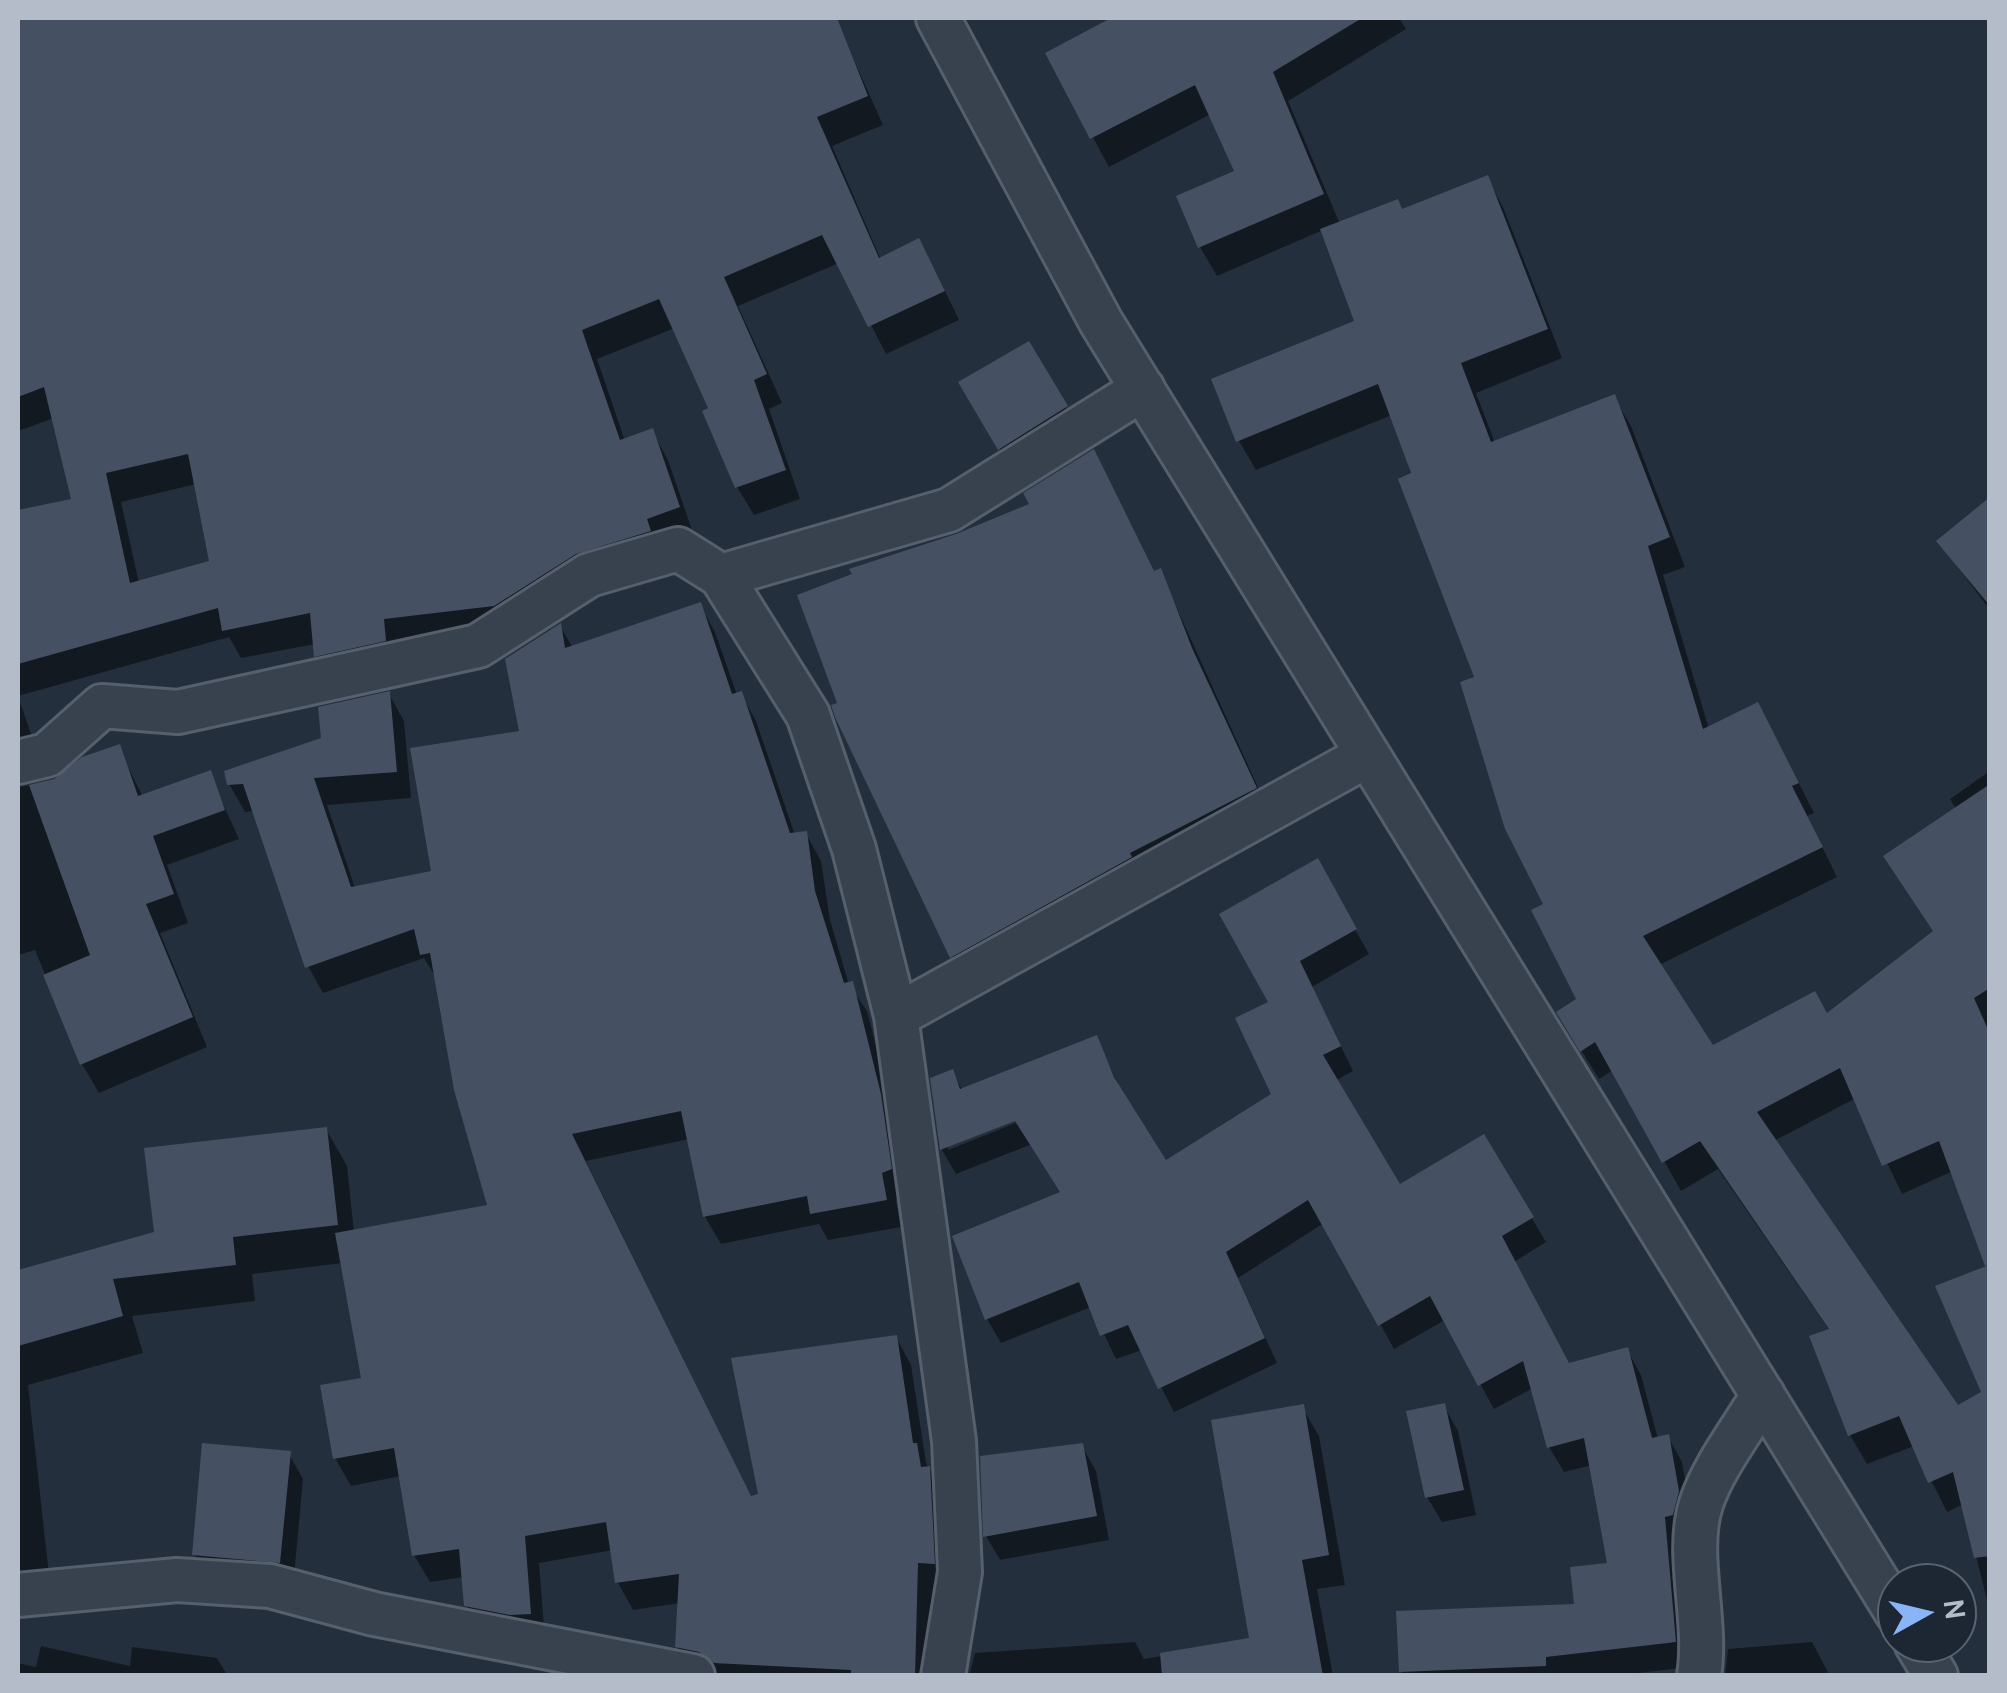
<!DOCTYPE html>
<style>
body{margin:0}
#map{position:relative;width:2007px;height:1693px;overflow:hidden;background:#242f3e;font-family:Cabin,sans-serif}
canvas{display:block}
.frame{position:absolute;inset:0;border:20px solid #b4bcc9;pointer-events:none}
.north{position:absolute;left:1877px;top:1563px;width:100px;height:100px;box-sizing:border-box;background:#1d2633;border:2px solid #59626f;border-radius:50%;rotate:82deg;font-size:28px;font-weight:700;line-height:40px;text-align:center;color:#b4bcc9}
.north::after{content:'';display:block;margin:auto;width:35px;height:45px;background:#8ab4f8;clip-path:polygon(50% 0,100% 100%,50% 72%,0 100%)}
</style>
<div id="map">
<canvas width="2007" height="1693"></canvas>
<div class="frame"></div>
<div class="north">N</div>
</div>
<script>
const ctx = document.querySelector('canvas').getContext('2d');
ctx.lineJoin = 'round';
function fillPath(path, color) { ctx.fillStyle = color; ctx.fill(path, 'evenodd'); }
function stroke(path, color, width, dash) { ctx.strokeStyle = color; ctx.lineWidth = width; ctx.lineCap = dash ? 'butt' : 'round'; ctx.setLineDash(dash || []); ctx.stroke(path); }
fillPath(new Path2D(`
 M 18,18 L 810,18 L 815,29 L 836,20 L 883,125 L 832,146 L 881,260 L 935,270 L 959,320 L 886,354 L 839,263 L 738,306 L 782,403 L 769,409 L 800,499 L 754,515 L 737,487 L 712,410 L 675,328 L 597,359 L 625,441 L 652,431 L 668,460 L 694,536 L 333,684 L 316,656 L 315,644 L 241,658 L 229,637 L 18,696 L 41,763 L 18,772 L 18,513 L 74,501 L 54,418 L 18,431 ZM 196,484 L 212,563 L 139,583 L 121,502 Z
 M 1116,18 L 1399,18 L 1406,29 L 1288,101 L 1340,224 L 1403,211 L 1487,178 L 1503,207 L 1562,358 L 1476,393 L 1495,443 L 1614,397 L 1631,426 L 1685,567 L 1663,575 L 1709,729 L 1774,734 L 1814,813 L 1807,816 L 1837,877 L 1659,965 L 1712,1048 L 1827,1016 L 1935,933 L 1956,809 L 1950,799 L 1990,771 L 1990,1612 L 1963,1504 L 1947,1512 L 1914,1446 L 1867,1464 L 1850,1435 L 1812,1338 L 1830,1331 L 1718,1169 L 1681,1191 L 1613,1070 L 1599,1079 L 1576,1042 L 1579,1000 L 1392,415 L 1256,470 L 1239,441 L 1358,323 L 1323,230 L 1217,276 L 1200,247 L 1238,172 L 1211,114 L 1109,167 L 1048,54 ZM 1856,1098 L 1902,1194 L 1953,1171 L 1988,1268 L 1984,1394 L 1957,1408 L 1774,1141 Z
 M 1028,344 L 1080,432 L 1014,473 L 962,383 Z
 M 1990,502 L 1990,610 L 1939,542 Z
 M 1160,571 L 1271,816 L 968,984 L 952,956 Z
 M 700,605 L 715,632 L 737,695 L 741,694 L 756,721 L 795,835 L 806,834 L 821,861 L 830,920 L 849,985 L 867,1011 L 896,1124 L 906,1197 L 896,1200 L 901,1227 L 828,1240 L 819,1224 L 721,1244 L 705,1217 L 689,1139 L 586,1161 L 752,1499 L 761,1495 L 896,1337 L 911,1365 L 926,1463 L 944,1495 L 949,1591 L 933,1589 L 931,1676 L 693,1674 L 677,1646 L 680,1603 L 633,1610 L 618,1583 L 613,1550 L 539,1563 L 545,1640 L 482,1633 L 466,1605 L 464,1577 L 430,1582 L 414,1555 L 401,1476 L 351,1486 L 335,1458 L 364,1380 L 343,1263 L 252,1274 L 255,1301 L 132,1316 L 143,1353 L 28,1385 L 50,1584 L 18,1587 L 18,1273 L 157,1234 L 326,1129 L 347,1166 L 354,1232 L 490,1207 L 438,981 L 424,958 L 323,993 L 308,966 L 255,811 L 245,812 L 229,784 L 324,739 L 389,694 L 404,721 L 411,798 L 327,805 L 355,888 L 434,873 L 522,733 L 560,626 L 573,648 Z
 M 118,747 L 143,797 L 209,773 L 239,839 L 167,865 L 188,923 L 160,933 L 207,1047 L 99,1093 L 82,1064 L 35,950 L 18,955 L 18,787 L 54,782 Z
 M 1317,862 L 1369,954 L 1312,987 L 1353,1071 L 1335,1081 L 1399,1187 L 1483,1137 L 1546,1242 L 1514,1262 L 1569,1366 L 1627,1350 L 1641,1375 L 1658,1439 L 1668,1437 L 1682,1462 L 1692,1517 L 1689,1667 L 1614,1676 L 1404,1676 L 1401,1671 L 1577,1607 L 1610,1565 L 1592,1465 L 1564,1472 L 1549,1447 L 1533,1388 L 1494,1409 L 1445,1320 L 1394,1349 L 1324,1223 L 1238,1278 L 1277,1363 L 1174,1412 L 1142,1350 L 1116,1359 L 1091,1307 L 1001,1343 L 987,1319 L 1063,1194 L 1032,1144 L 956,1174 L 942,1150 L 932,1080 L 952,1072 L 963,1091 L 1096,1038 L 1126,1100 L 1165,1164 L 1274,1094 L 1271,1003 ZM 1026,1114 L 1028,1118 L 948,1150 L 948,1144 Z
 M 1444,1406 L 1458,1431 L 1476,1515 L 1442,1522 L 1427,1497 Z
 M 1302,1407 L 1319,1436 L 1345,1585 L 1317,1589 L 1333,1676 L 969,1676 L 975,1653 L 1135,1642 L 1144,1659 L 1252,1640 Z
 M 1082,1446 L 1096,1471 L 1109,1540 L 1000,1560 L 986,1536 Z
 M 289,1454 L 303,1479 L 293,1587 L 209,1579 L 194,1554 Z
 M 1812,1642 L 1830,1676 L 1725,1676 L 1728,1649 Z
 M 41,1646 L 130,1666 L 132,1647 L 217,1658 L 228,1676 L 18,1676 L 18,1663 L 36,1667 Z`), '#0007');
fillPath(new Path2D(`
 M 18,18 L 837,18 L 868,96 L 817,117 L 879,258 L 919,238 L 945,291 L 868,327 L 822,235 L 724,277 L 767,374 L 754,380 L 786,470 L 735,488 L 702,411 L 708,408 L 659,299 L 582,330 L 620,440 L 653,428 L 680,507 L 647,519 L 651,531 L 576,554 L 494,606 L 384,619 L 386,641 L 314,657 L 310,613 L 222,631 L 218,608 L 18,664 L 18,510 L 71,499 L 44,387 L 18,397 ZM 188,454 L 209,561 L 130,583 L 106,473 Z
 M 1111,18 L 1362,18 L 1273,72 L 1324,194 L 1198,248 L 1176,196 L 1234,171 L 1195,85 L 1090,139 L 1045,53 Z
 M 1488,175 L 1548,329 L 1461,363 L 1491,442 L 1615,394 L 1670,537 L 1648,546 L 1703,729 L 1758,702 L 1799,783 L 1792,786 L 1823,847 L 1643,936 L 1713,1045 L 1815,991 L 1827,1013 L 1933,931 L 1883,856 L 1990,784 L 1990,988 L 1974,998 L 1990,1034 L 1990,1556 L 1974,1558 L 1953,1472 L 1928,1483 L 1899,1416 L 1848,1436 L 1809,1336 L 1829,1329 L 1700,1141 L 1662,1163 L 1595,1042 L 1580,1052 L 1556,1012 L 1576,999 L 1531,910 L 1543,904 L 1505,829 L 1460,682 L 1474,677 L 1398,479 L 1411,473 L 1378,384 L 1236,442 L 1211,379 L 1354,321 L 1320,229 L 1398,199 L 1402,209 ZM 1840,1068 L 1882,1166 L 1939,1141 L 1985,1266 L 1989,1265 L 1935,1286 L 1981,1392 L 1958,1405 L 1757,1112 Z
 M 1029,341 L 1068,406 L 998,450 L 958,382 Z
 M 1094,449 L 1154,571 L 1161,568 L 1192,648 L 1257,788 L 1130,853 L 1132,857 L 950,958 L 835,717 L 831,705 L 837,703 L 797,595 L 852,574 L 849,569 L 956,534 L 1029,504 L 1023,493 Z
 M 1990,497 L 1990,606 L 1936,541 Z
 M 701,602 L 732,694 L 742,691 L 790,833 L 807,831 L 815,891 L 844,983 L 853,981 L 881,1094 L 892,1169 L 882,1173 L 887,1200 L 810,1214 L 807,1196 L 703,1217 L 681,1111 L 572,1134 L 751,1496 L 758,1494 L 731,1358 L 897,1335 L 913,1443 L 917,1443 L 921,1467 L 930,1466 L 935,1564 L 918,1563 L 915,1676 L 851,1676 L 851,1670 L 714,1663 L 699,1652 L 675,1647 L 679,1574 L 615,1583 L 606,1522 L 525,1536 L 531,1614 L 510,1615 L 464,1606 L 459,1549 L 412,1556 L 394,1448 L 333,1459 L 320,1385 L 361,1378 L 335,1233 L 487,1205 L 454,1090 L 430,953 L 420,955 L 414,929 L 305,968 L 243,784 L 227,785 L 224,771 L 321,738 L 318,707 L 390,691 L 397,772 L 314,778 L 351,887 L 431,871 L 410,748 L 519,731 L 505,659 L 561,623 L 565,648 Z
 M 120,744 L 138,796 L 211,770 L 225,810 L 153,836 L 174,894 L 146,904 L 193,1017 L 80,1065 L 43,975 L 90,955 L 29,785 L 54,779 L 82,757 Z
 M 1318,858 L 1357,929 L 1300,961 L 1341,1046 L 1323,1055 L 1400,1184 L 1484,1134 L 1534,1217 L 1502,1236 L 1569,1363 L 1628,1347 L 1652,1438 L 1669,1434 L 1679,1491 L 1673,1515 L 1665,1517 L 1676,1642 L 1546,1657 L 1546,1666 L 1399,1672 L 1396,1611 L 1574,1604 L 1570,1567 L 1607,1563 L 1584,1438 L 1547,1448 L 1523,1361 L 1478,1386 L 1430,1296 L 1378,1326 L 1308,1200 L 1226,1252 L 1265,1338 L 1158,1389 L 1128,1325 L 1100,1336 L 1079,1282 L 985,1320 L 952,1236 L 1060,1192 L 1015,1121 L 940,1150 L 930,1078 L 953,1069 L 960,1089 L 1097,1035 L 1114,1077 L 1166,1160 L 1271,1094 L 1235,1018 L 1268,1002 L 1219,914 Z
 M 327,1127 L 338,1225 L 233,1237 L 236,1265 L 113,1279 L 123,1316 L 18,1346 L 18,1270 L 154,1232 L 144,1148 Z
 M 1445,1403 L 1464,1490 L 1425,1498 L 1406,1411 Z
 M 1304,1404 L 1329,1555 L 1302,1560 L 1323,1676 L 1162,1676 L 1160,1653 L 1249,1638 L 1211,1420 Z
 M 202,1443 L 291,1451 L 280,1563 L 192,1555 Z
 M 1083,1443 L 1097,1516 L 983,1537 L 980,1456 Z`), '#455162');
const minor = new Path2D(`
 M 938,18 L 1101,322 L 1897,1613
 M 721,576 L 808,715 L 854,849 L 896,1016 L 954,1441 L 960,1572 L 943,1676
 M 18,762 L 47,755 L 102,706 L 178,712 L 478,646 L 589,575 L 678,549 L 721,576 L 949,510 L 1143,389
 M 896,1016 L 1368,755
 M 18,1595 L 177,1580 L 270,1586 L 374,1614 L 693,1676
 M 1916,1643 L 1936,1676
 M 1699,1676 C 1708,1621 1685,1554 1701,1504 C 1713,1467 1743,1429 1763,1395`);
stroke(minor, '#565f6c', 48);
stroke(minor, '#38414e', 42);
</script>
